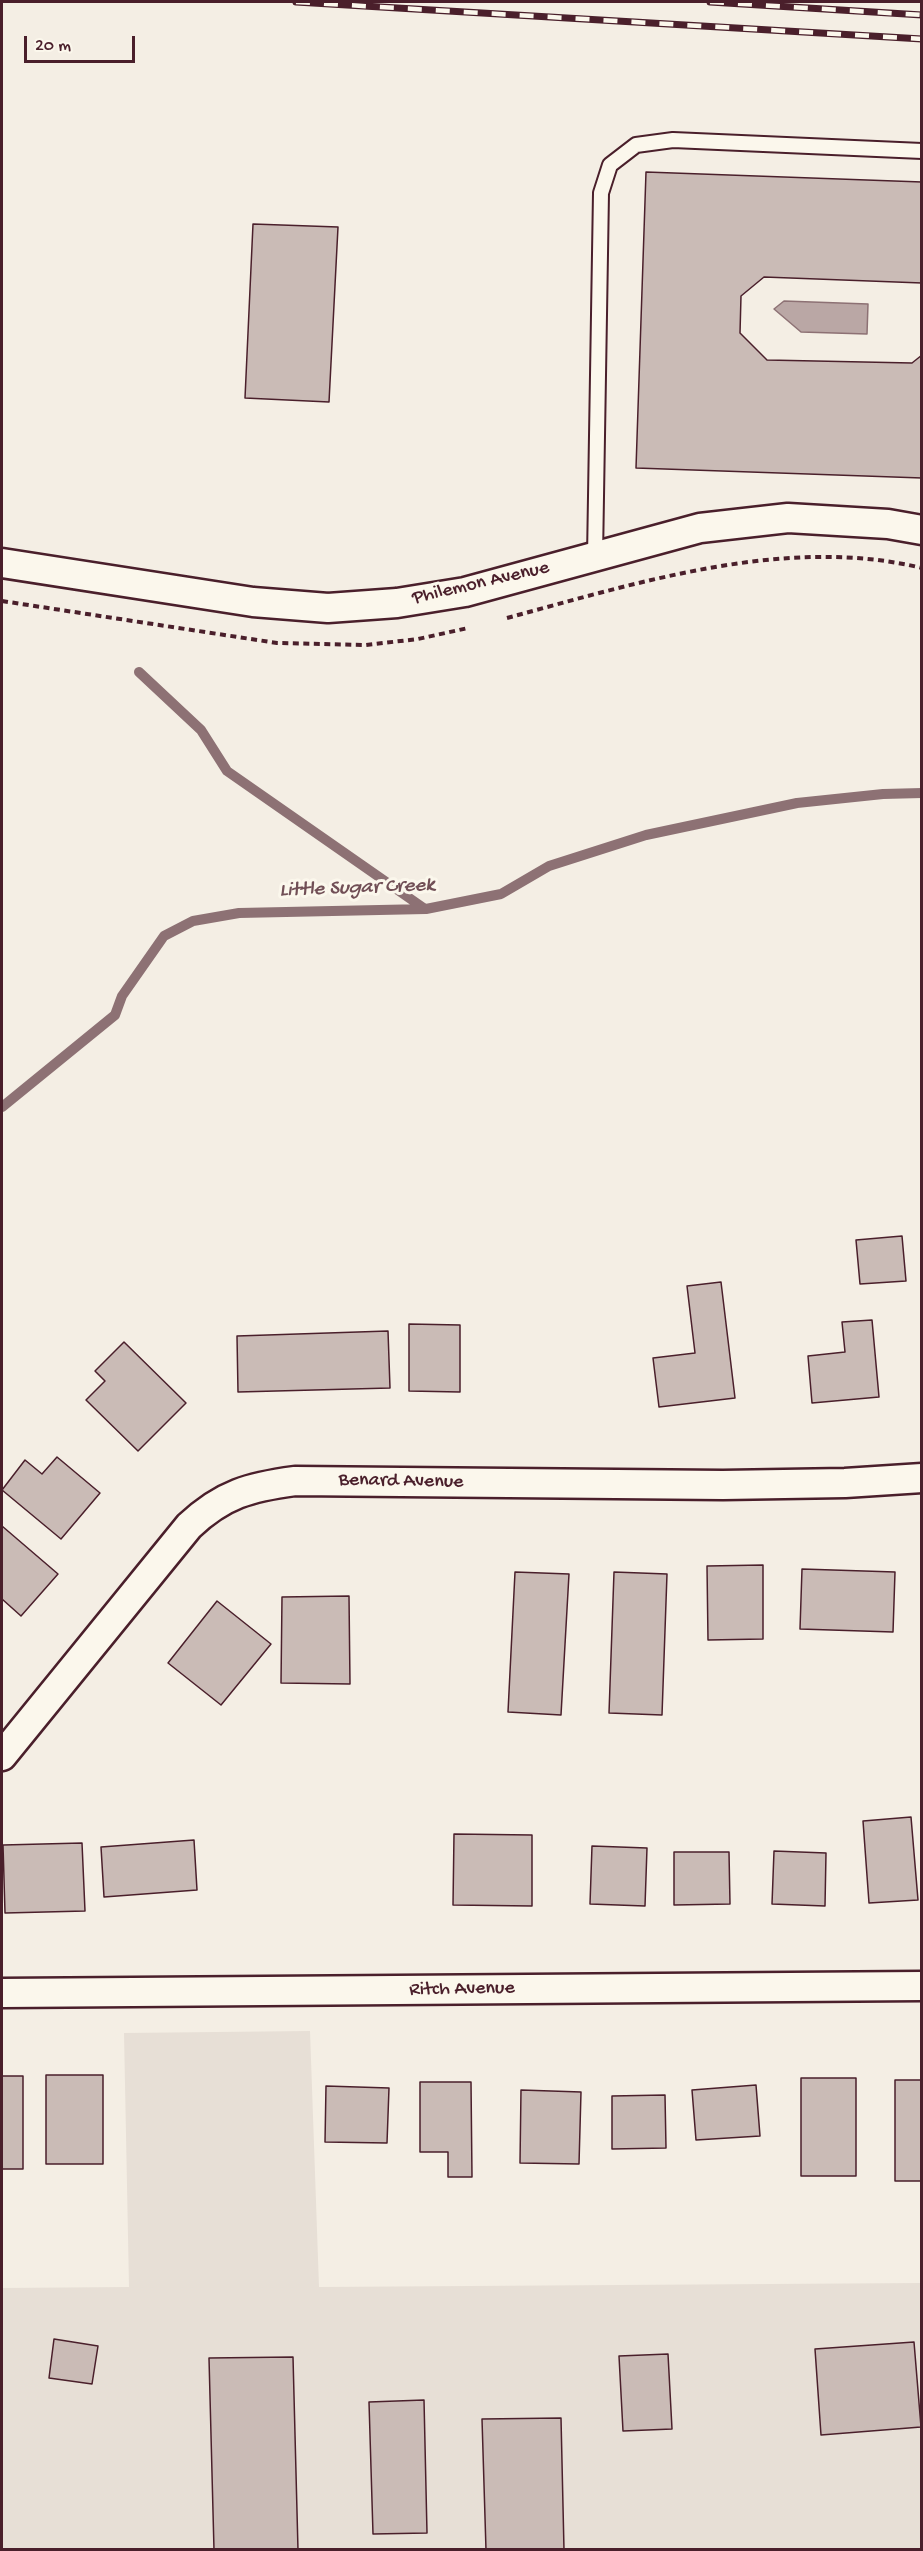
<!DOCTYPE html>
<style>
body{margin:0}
#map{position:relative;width:923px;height:2551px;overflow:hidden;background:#f4eee4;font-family:"Gochi Hand",sans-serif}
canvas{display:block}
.frame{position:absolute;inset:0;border:3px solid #4a1f2b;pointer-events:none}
.scale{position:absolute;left:24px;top:36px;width:111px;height:27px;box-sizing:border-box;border:3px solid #4a1f2b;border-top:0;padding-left:8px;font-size:18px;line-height:21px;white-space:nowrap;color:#4a1f2b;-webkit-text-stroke:4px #fbf7ec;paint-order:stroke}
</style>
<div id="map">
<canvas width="923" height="2551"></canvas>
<div class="frame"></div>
<div class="scale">20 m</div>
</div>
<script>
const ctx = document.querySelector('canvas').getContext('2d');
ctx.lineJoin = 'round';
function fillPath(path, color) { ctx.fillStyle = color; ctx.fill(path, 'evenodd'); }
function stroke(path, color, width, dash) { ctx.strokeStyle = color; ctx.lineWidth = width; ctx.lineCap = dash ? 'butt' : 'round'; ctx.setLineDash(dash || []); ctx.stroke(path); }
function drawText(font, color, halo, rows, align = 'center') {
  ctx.font = font + ' "Gochi Hand",sans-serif'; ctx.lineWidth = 6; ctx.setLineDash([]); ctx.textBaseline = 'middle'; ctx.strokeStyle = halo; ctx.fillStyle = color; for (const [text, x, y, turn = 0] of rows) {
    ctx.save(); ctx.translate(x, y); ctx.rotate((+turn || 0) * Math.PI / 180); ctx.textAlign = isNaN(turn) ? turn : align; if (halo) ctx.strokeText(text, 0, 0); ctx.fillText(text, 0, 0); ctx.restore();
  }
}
fillPath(new Path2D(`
 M 310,2031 L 319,2287 L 921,2283 L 921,2549 L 2,2549 L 2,2288 L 129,2287 L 124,2033 Z`), '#e7dfd6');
const water = new Path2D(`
 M 784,301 L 868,304 L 867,334 L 801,332 L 774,309 Z`);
fillPath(water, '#baa7a5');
stroke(water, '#8d7174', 1.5);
stroke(new Path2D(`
 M 139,672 L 201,730 L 227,771 L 425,909
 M 2,1107 L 115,1015 L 122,996 L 164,936 L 193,921 L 239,913 L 426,909 L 501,894 L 549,866 L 646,835 L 797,803 L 883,794 L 922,793`), '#8d7174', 10);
const building = new Path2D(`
 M 646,172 L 922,182 L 922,283 L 764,277 L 741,296 L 740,333 L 767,360 L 912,363 L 922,355 L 922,478 L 636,468 Z
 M 253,224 L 338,227 L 329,402 L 245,398 Z
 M 902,1236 L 906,1281 L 860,1284 L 856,1240 Z
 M 721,1282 L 735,1398 L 659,1407 L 653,1358 L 695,1353 L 687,1286 Z
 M 872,1320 L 879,1397 L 812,1403 L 808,1356 L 845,1352 L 842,1322 Z
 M 409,1324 L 460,1325 L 460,1392 L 409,1391 Z
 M 388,1331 L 390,1388 L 238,1392 L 237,1336 Z
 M 124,1342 L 186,1403 L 138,1451 L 86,1400 L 105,1381 L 95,1371 Z
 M 57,1457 L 100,1493 L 61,1539 L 2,1490 L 25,1460 L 42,1474 Z
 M 2,1526 L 58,1574 L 21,1616 L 2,1599 Z
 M 763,1565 L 763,1639 L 708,1640 L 707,1566 Z
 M 802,1569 L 895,1572 L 893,1632 L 800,1629 Z
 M 515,1572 L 569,1574 L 561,1715 L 508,1712 Z
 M 614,1572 L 667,1574 L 662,1715 L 609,1713 Z
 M 349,1596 L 350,1684 L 281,1683 L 282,1597 Z
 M 217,1601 L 271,1644 L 221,1705 L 168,1663 Z
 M 911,1817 L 918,1900 L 869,1903 L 863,1821 Z
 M 454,1834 L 532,1835 L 532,1906 L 453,1905 Z
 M 194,1840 L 197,1890 L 104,1897 L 101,1847 Z
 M 82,1843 L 85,1911 L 5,1913 L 3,1845 Z
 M 592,1846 L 647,1848 L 645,1906 L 590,1904 Z
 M 774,1851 L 826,1853 L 825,1906 L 772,1904 Z
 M 674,1852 L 729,1852 L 730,1904 L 674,1905 Z
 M 46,2075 L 103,2075 L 103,2164 L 46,2164 Z
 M 2,2076 L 23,2076 L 23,2169 L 2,2169 Z
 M 801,2078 L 856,2078 L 856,2176 L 801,2176 Z
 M 895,2080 L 922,2080 L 922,2181 L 895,2181 Z
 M 420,2082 L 471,2082 L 472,2177 L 448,2177 L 448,2152 L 420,2152 Z
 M 756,2085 L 760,2136 L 696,2140 L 692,2090 Z
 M 326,2086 L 389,2088 L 387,2143 L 325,2142 Z
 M 521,2090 L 581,2092 L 579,2164 L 520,2163 Z
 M 665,2095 L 666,2148 L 612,2149 L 612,2096 Z
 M 54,2339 L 98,2346 L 92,2384 L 49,2378 Z
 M 914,2342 L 921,2427 L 821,2435 L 815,2349 Z
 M 668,2354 L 672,2429 L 623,2431 L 619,2356 Z
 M 293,2357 L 298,2550 L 214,2550 L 209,2358 Z
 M 424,2400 L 427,2533 L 373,2534 L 369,2402 Z
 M 561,2418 L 564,2550 L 486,2550 L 482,2419 Z`);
fillPath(building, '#cabbb6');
stroke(building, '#4a1f2b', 1.5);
const service = new Path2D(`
 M 595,557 L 601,193 L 610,165 L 636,145 L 673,140 L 922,151`);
const minor = new Path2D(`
 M 2,563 L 253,602 L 328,608 L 397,603 L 465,592 L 700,528 L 788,518 L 888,524 L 922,530
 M 2,1756 L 189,1526 C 223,1494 250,1487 295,1481 L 723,1485 L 845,1483 L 922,1478
 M 2,1993 L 922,1986`);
stroke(service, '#4a1f2b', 18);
stroke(minor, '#4a1f2b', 33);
stroke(new Path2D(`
 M 2,601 L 277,643 L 366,645 L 418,639 L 468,628
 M 507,618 C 637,583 786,535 922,568`), '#4a1f2b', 4, [6, 4.5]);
stroke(service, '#fbf7ec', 14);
stroke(minor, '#fbf7ec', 28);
const rail = new Path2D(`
 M 296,2 L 922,39
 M 710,2 L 922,15`);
stroke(rail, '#4a1f2b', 7);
stroke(rail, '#fbf7ec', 4.5, [14]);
drawText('20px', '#4a1f2b', '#fbf7ec', [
 ["Philemon Avenue",481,584,-13],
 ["Benard Avenue",401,1482,1],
 ["Ritch Avenue",462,1990,-1]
]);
drawText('italic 21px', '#714f56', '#fbf7ec', [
 ["Little Sugar Creek",357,889,-2]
]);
</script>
